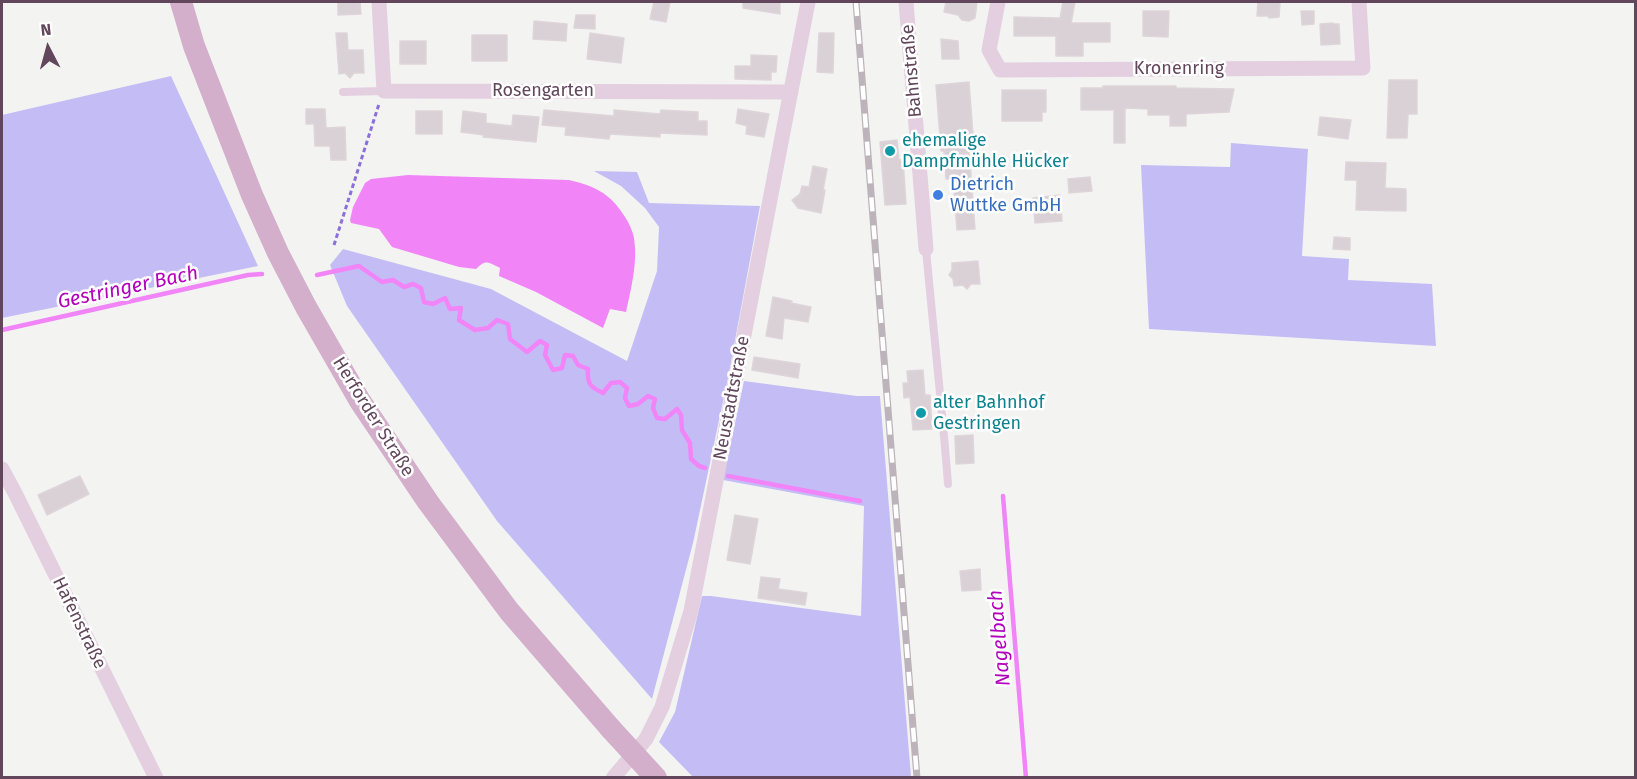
<!DOCTYPE html>
<meta charset="utf-8">
<style>
body{margin:0}
#map{position:relative;width:1637px;height:779px;overflow:hidden;background:#f3f4f2;font-family:"Fira Sans",sans-serif}
canvas{display:block}
.frame{position:absolute;inset:0;border:3px solid #62475c;pointer-events:none}
.north{position:absolute;left:18px;top:18px;width:60px;height:60px;-webkit-text-stroke:4px #fff;paint-order:stroke;rotate:354deg;font-size:16px;font-weight:700;line-height:24px;text-align:center;color:#62475c}
.north::after{content:'';display:block;margin:auto;width:21px;height:27px;background:#62475c;clip-path:polygon(50% 0,100% 100%,50% 72%,0 100%)}
</style>
<div id="map">
<canvas width="1637" height="779"></canvas>
<div class="frame"></div>
<div class="north">N</div>
</div>
<script>
const ctx = document.querySelector('canvas').getContext('2d');
ctx.lineJoin = 'round';
function fillPath(path, color) { ctx.fillStyle = color; ctx.fill(path, 'evenodd'); }
function stroke(path, color, width, dash) { ctx.strokeStyle = color; ctx.lineWidth = width; ctx.lineCap = dash ? 'butt' : 'round'; ctx.setLineDash(dash || []); ctx.stroke(path); }
function drawText(font, color, halo, rows, align = 'center') {
  ctx.font = font + ' "Fira Sans",sans-serif'; ctx.lineWidth = 5; ctx.setLineDash([]); ctx.textBaseline = 'middle'; ctx.strokeStyle = halo; ctx.fillStyle = color; for (const [text, x, y, turn = 0] of rows) {
    ctx.save(); ctx.translate(x, y); ctx.rotate((+turn || 0) * Math.PI / 180); ctx.textAlign = isNaN(turn) ? turn : align; if (halo) ctx.strokeText(text, 0, 0); ctx.fillText(text, 0, 0); ctx.restore();
  }
}
fillPath(new Path2D(`
 M 171,76 L 258,266 L 2,318 L 2,115 Z
 M 1231,143 L 1308,149 L 1302,256 L 1349,259 L 1348,280 L 1432,284 L 1436,346 L 1149,329 L 1141,165 L 1230,167 Z
 M 594,171 L 637,172 L 649,203 L 760,206 L 728,378 L 693,543 L 652,699 L 497,521 L 347,306 L 330,265 L 343,249 L 491,289 L 627,361 L 657,271 L 659,227 L 645,208 L 621,186 Z
 M 744,381 L 857,396 L 880,396 L 911,777 L 693,777 L 659,742 L 675,712 L 702,596 L 711,596 L 861,616 L 864,506 L 723,480 Z`), '#c4bdf5');
fillPath(new Path2D(`
 M 408,175 L 569,180 C 582,183 596,187 607,196 C 618,204 632,225 634,238 C 638,262 631,289 626,312 L 610,309 L 603,328 L 536,292 L 499,276 L 500,268 C 488,262 486,259 476,269 L 459,267 L 392,247 L 379,229 L 351,223 L 350,220 L 353,207 L 365,183 L 371,179 Z`), '#f185f7');
stroke(new Path2D(`
 M 317,275 L 359,266 L 382,282 L 393,280 L 404,287 L 413,284 L 421,288 L 424,302 L 433,304 L 445,298 L 450,309 L 461,308 L 459,320 L 475,330 L 488,328 L 497,320 L 508,324 L 510,339 L 527,352 L 540,341 L 547,345 L 545,355 L 553,370 L 562,368 L 565,355 L 573,356 L 578,365 L 588,369 C 587,384 590,387 603,393 L 611,383 L 620,382 L 627,388 L 625,398 L 629,406 L 638,404 L 648,396 L 655,399 L 653,408 L 657,418 L 665,419 L 677,409 L 681,415 L 682,430 L 690,443 L 691,459 L 699,466 L 705,468
 M 2,330 L 248,275 L 262,274
 M 728,476 L 860,501
 M 1003,496 L 1026,778`), '#f185f7', 4.5);
const building = new Path2D(`
 M 338,2 L 360,2 L 361,14 L 338,15 Z
 M 654,2 L 670,2 L 666,22 L 650,19 Z
 M 743,2 L 780,2 L 780,14 L 743,8 Z
 M 946,2 L 977,2 L 975,18 L 969,21 L 962,20 L 958,15 L 944,12 Z
 M 1063,2 L 1075,2 L 1071,23 L 1110,23 L 1110,42 L 1083,42 L 1083,56 L 1056,56 L 1056,36 L 1014,36 L 1014,17 L 1060,18 Z
 M 1258,2 L 1280,2 L 1279,17 L 1269,18 L 1268,16 L 1257,16 Z
 M 1143,11 L 1169,11 L 1168,37 L 1143,36 Z
 M 1301,11 L 1314,11 L 1314,24 L 1302,25 Z
 M 576,15 L 595,15 L 595,29 L 574,28 Z
 M 534,21 L 567,24 L 566,41 L 533,39 Z
 M 1333,23 L 1333,24 L 1339,24 L 1340,44 L 1321,45 L 1320,24 Z
 M 336,33 L 347,33 L 348,50 L 363,50 L 364,73 L 354,73 L 350,78 L 345,73 L 339,74 Z
 M 590,33 L 624,38 L 621,63 L 587,59 Z
 M 819,33 L 834,33 L 833,73 L 817,72 Z
 M 472,35 L 507,35 L 507,61 L 472,61 Z
 M 941,39 L 958,41 L 959,59 L 942,59 Z
 M 400,41 L 426,41 L 426,64 L 400,64 Z
 M 751,55 L 777,56 L 776,72 L 771,72 L 771,80 L 735,79 L 735,66 L 751,66 Z
 M 1389,80 L 1417,80 L 1417,114 L 1408,114 L 1407,138 L 1387,138 Z
 M 969,82 L 974,148 L 969,149 L 975,229 L 957,230 L 953,179 L 946,179 L 944,151 L 941,151 L 936,85 Z
 M 1103,86 L 1176,86 L 1176,88 L 1234,89 L 1229,112 L 1186,114 L 1186,126 L 1170,126 L 1170,115 L 1148,115 L 1148,109 L 1125,108 L 1125,143 L 1114,143 L 1114,110 L 1081,110 L 1081,88 L 1103,88 Z
 M 1002,90 L 1046,90 L 1046,112 L 1042,112 L 1042,121 L 1002,121 Z
 M 306,109 L 325,109 L 326,128 L 345,127 L 346,160 L 331,160 L 330,146 L 315,146 L 314,124 L 306,124 Z
 M 738,109 L 769,114 L 764,137 L 746,134 L 747,126 L 736,123 Z
 M 544,110 L 614,116 L 614,110 L 660,114 L 661,110 L 698,112 L 698,121 L 707,121 L 707,135 L 660,133 L 660,137 L 610,134 L 609,139 L 565,135 L 566,127 L 542,125 Z
 M 416,111 L 442,111 L 442,134 L 416,134 Z
 M 463,111 L 486,114 L 486,123 L 512,126 L 513,115 L 539,117 L 536,142 L 483,137 L 484,135 L 461,132 Z
 M 1320,117 L 1351,120 L 1348,139 L 1318,135 Z
 M 897,140 L 899,160 L 903,160 L 906,204 L 885,205 L 880,142 Z
 M 1346,162 L 1386,163 L 1385,188 L 1406,189 L 1406,211 L 1356,210 L 1357,180 L 1345,180 Z
 M 813,166 L 827,169 L 823,190 L 825,190 L 821,213 L 798,208 L 792,200 L 800,194 L 802,186 L 809,187 Z
 M 1090,177 L 1092,191 L 1069,193 L 1068,179 Z
 M 1060,195 L 1062,221 L 1035,223 L 1033,198 Z
 M 1334,237 L 1350,238 L 1350,250 L 1333,249 Z
 M 978,261 L 980,284 L 971,284 L 967,289 L 963,285 L 954,286 L 953,279 L 949,275 L 952,270 L 952,263 Z
 M 773,297 L 792,301 L 791,303 L 811,307 L 808,322 L 784,318 L 782,339 L 766,336 Z
 M 754,357 L 800,364 L 798,378 L 752,370 Z
 M 923,370 L 925,395 L 930,395 L 932,429 L 913,430 L 910,397 L 904,398 L 903,383 L 908,383 L 907,371 Z
 M 973,435 L 974,463 L 956,464 L 955,436 Z
 M 80,476 L 89,494 L 47,515 L 38,495 Z
 M 735,515 L 758,519 L 750,564 L 727,560 Z
 M 980,569 L 981,590 L 962,591 L 960,571 Z
 M 761,577 L 780,579 L 778,589 L 807,593 L 805,605 L 758,598 Z`);
fillPath(building, '#dad1d6');
stroke(building, '#ded5da', 1.5);
stroke(new Path2D(`
 M 334,245 L 379,104`), '#8a70d8', 3, [4.5, 3]);
stroke(new Path2D(`
 M 343,92 L 384,91
 M 926,249 C 933,327 942,406 948,484`), '#e3cfdf', 8);
stroke(new Path2D(`
 M 379,2 L 384,91 L 791,92
 M 906,2 L 926,249
 M 998,2 L 989,50 L 1000,70 L 1363,68 L 1359,2
 M 2,469 L 15,493 L 156,778
 M 613,778 L 646,739 L 662,707 L 691,611 L 808,2`), '#e3cfdf', 15);
stroke(new Path2D(`
 M 181,2 L 194,46 L 252,195 L 278,253 L 306,307 L 360,401 L 428,502 L 509,611 L 611,729`), '#d3afcb', 22);
const rail = new Path2D(`
 M 856,2 L 917,778`);
stroke(rail, '#bdb3ba', 7);
stroke(rail, '#fff', 4.5, [14]);
stroke(new Path2D(`
 M 611,729 L 656,778`), '#d3afcb', 22);
for (const [x, y, r, color] of [
 [890,151,6,"#0f9aa8"],
 [938,195,6,"#3f7fe0"],
 [921,413,6,"#0f9aa8"]
]) { const dot = new Path2D(); dot.arc(x, y, r, 0, 2 * Math.PI); ctx.fillStyle = color; ctx.fill(dot); stroke(dot, '#fff', 2); }
drawText('18px', '#62475c', '#fff', [
 ["Kronenring",1179,69],
 ["Bahnstraße",912,71,-95],
 ["Rosengarten",543,91],
 ["Neustadtstraße",732,398,-79],
 ["Herforder Straße",373,417,58],
 ["Hafenstraße",79,623,64]
]);
drawText('18px', '#0d838f', '#fff', [
 ["ehemalige",902,141],
 ["Dampfmühle Hücker",902,162],
 ["alter Bahnhof",933,403],
 ["Gestringen",933,424]
], 'left');
drawText('18px', '#366cbe', '#fff', [
 ["Dietrich",950,185],
 ["Wuttke GmbH",950,206]
], 'left');
drawText('italic 20px', '#b300bc', '#fff', [
 ["Gestringer Bach",128,288,-12],
 ["Nagelbach",1000,638,-95]
]);
</script>
